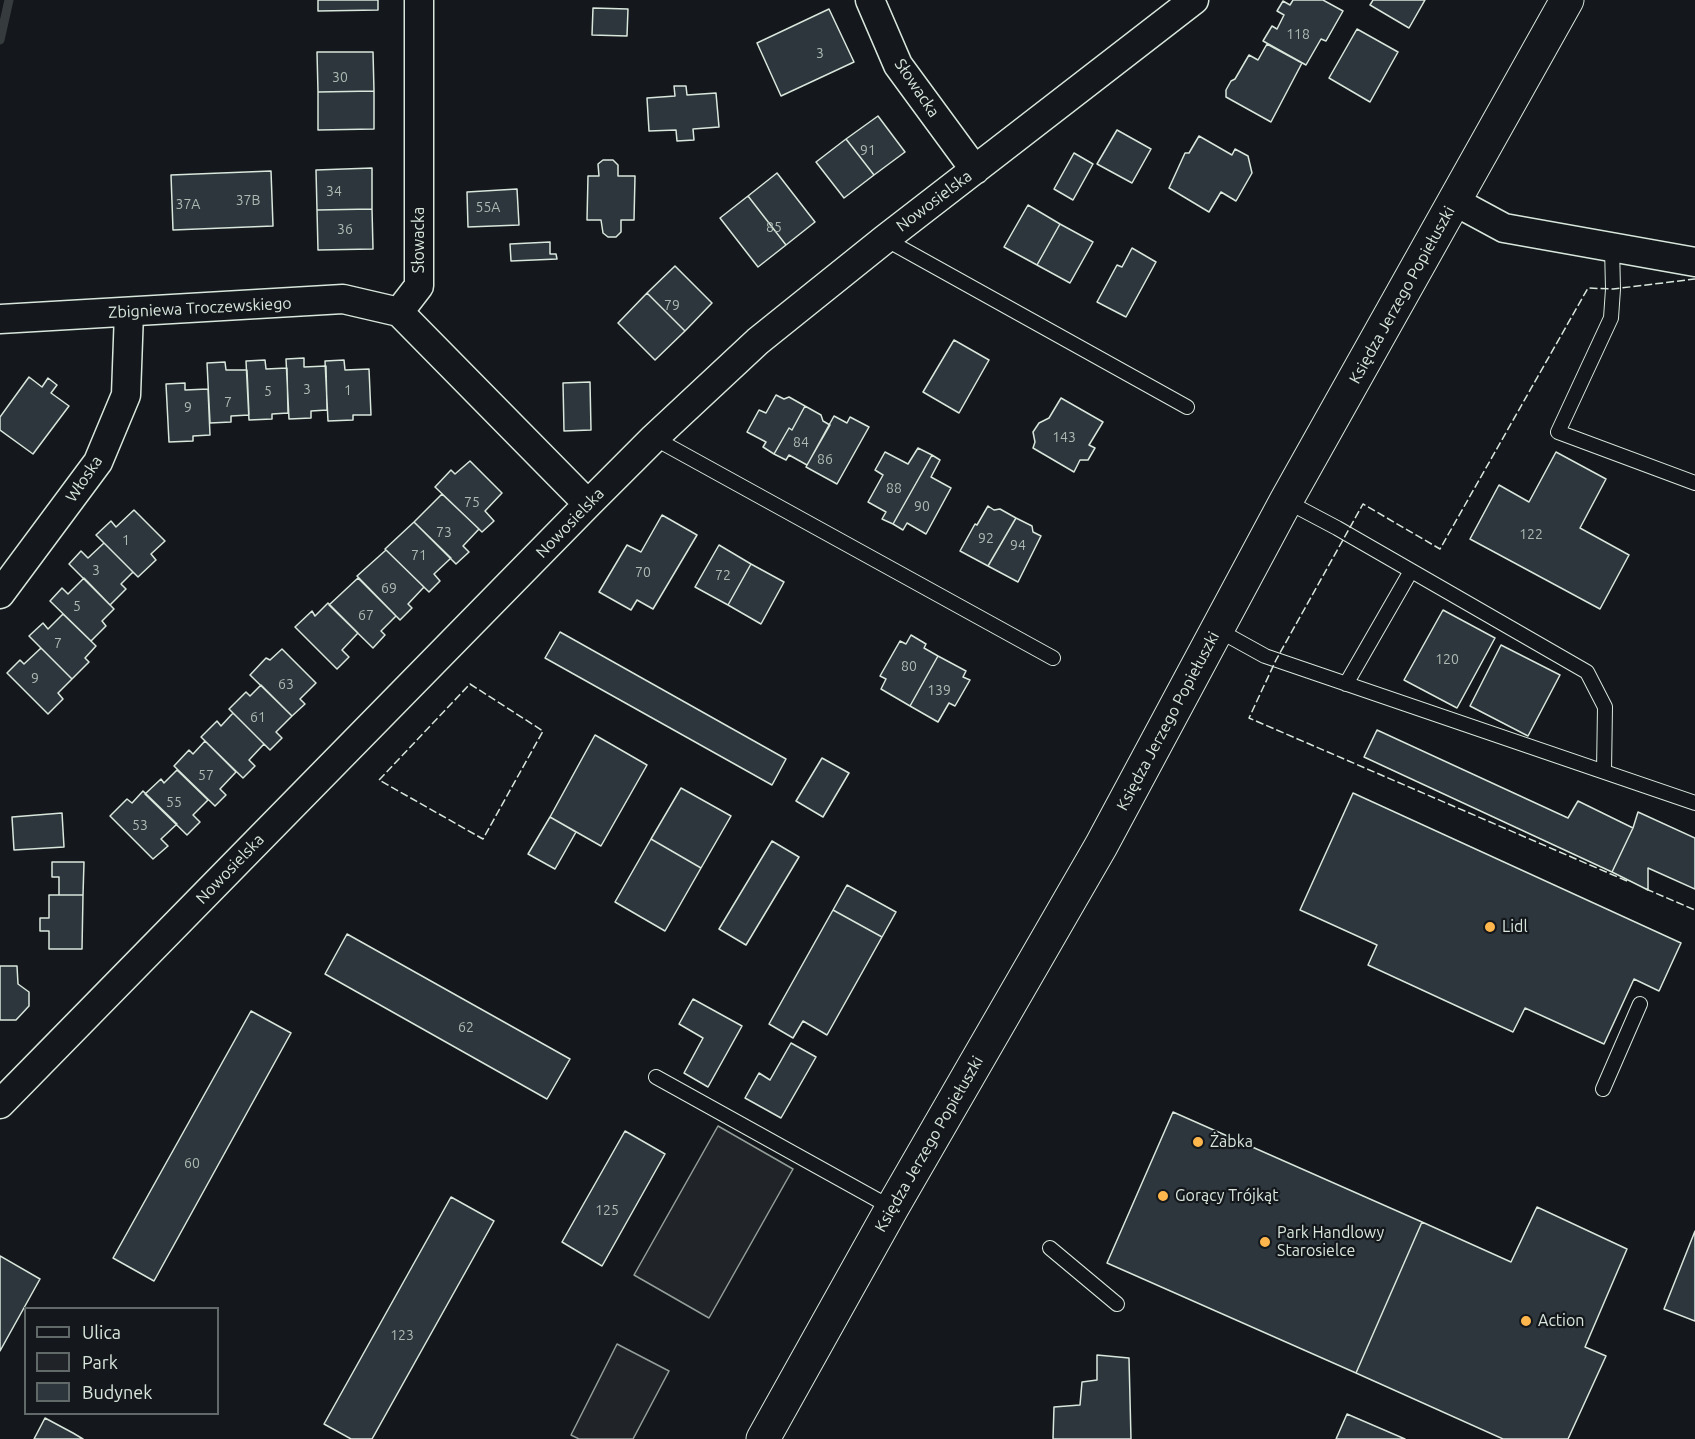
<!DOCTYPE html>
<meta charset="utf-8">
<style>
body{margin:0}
#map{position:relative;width:1695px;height:1439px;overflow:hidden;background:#14181c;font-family:Ubuntu,sans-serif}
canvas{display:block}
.legend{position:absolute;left:24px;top:1307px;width:195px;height:108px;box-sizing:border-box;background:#14181c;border:2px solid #626a69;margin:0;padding:8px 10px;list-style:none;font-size:18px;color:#d8e6dc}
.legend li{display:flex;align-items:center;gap:12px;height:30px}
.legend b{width:30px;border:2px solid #626a69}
</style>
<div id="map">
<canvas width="1695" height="1439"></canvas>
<ul class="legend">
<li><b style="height:8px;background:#14181c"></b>Ulica</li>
<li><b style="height:16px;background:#202428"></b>Park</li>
<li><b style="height:16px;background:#2c363c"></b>Budynek</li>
</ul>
</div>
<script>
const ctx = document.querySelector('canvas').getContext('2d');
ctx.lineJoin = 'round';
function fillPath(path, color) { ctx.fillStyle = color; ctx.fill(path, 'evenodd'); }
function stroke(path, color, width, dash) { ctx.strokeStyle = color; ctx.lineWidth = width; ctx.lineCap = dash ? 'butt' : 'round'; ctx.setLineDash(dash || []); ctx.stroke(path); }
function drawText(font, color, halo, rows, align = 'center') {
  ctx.font = font + ' Ubuntu,sans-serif'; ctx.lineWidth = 4.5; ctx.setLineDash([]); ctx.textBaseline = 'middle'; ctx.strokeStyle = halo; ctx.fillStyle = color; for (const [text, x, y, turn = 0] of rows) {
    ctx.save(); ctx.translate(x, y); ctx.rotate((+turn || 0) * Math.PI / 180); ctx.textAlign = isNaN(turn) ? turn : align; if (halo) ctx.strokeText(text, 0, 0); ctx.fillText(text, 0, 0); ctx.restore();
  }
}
const green = new Path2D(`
 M 718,1126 L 793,1169 L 709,1318 L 634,1275 Z
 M 617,1344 L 669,1371 L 633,1439 L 579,1439 L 571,1435 Z`);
fillPath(green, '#202428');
stroke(green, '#939e99', 1.5);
stroke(new Path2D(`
 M 0,40 L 9,0`), '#363b3e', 9);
const building = new Path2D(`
 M 318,0 L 378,0 L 378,10 L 318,11 Z
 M 1293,0 L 1323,0 L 1343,11 L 1326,41 L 1321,39 L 1306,65 L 1263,41 L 1272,26 L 1277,29 L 1284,15 L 1277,11 L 1283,1 L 1290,5 Z
 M 1373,0 L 1425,0 L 1409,28 L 1370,5 Z
 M 593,8 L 628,9 L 627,36 L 592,35 Z
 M 829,9 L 854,62 L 781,96 L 757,43 Z
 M 1357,29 L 1398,52 L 1370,102 L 1329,78 Z
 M 1267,44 L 1302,63 L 1271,122 L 1226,97 L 1226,90 L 1231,81 L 1235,79 L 1249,55 L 1258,60 Z
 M 317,52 L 373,52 L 374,91 L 318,92 Z
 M 674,86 L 686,86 L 687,95 L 716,93 L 719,127 L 693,129 L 694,140 L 677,141 L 676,130 L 649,131 L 647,98 L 675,96 Z
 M 374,91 L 374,129 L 318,130 L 318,92 Z
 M 878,116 L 905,152 L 874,175 L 846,139 Z
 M 1117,130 L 1151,149 L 1132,183 L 1097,164 Z
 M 1199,136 L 1232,155 L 1235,149 L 1248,156 L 1252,173 L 1236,201 L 1221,192 L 1209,212 L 1169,188 L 1185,153 L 1189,153 Z
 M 846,139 L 874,175 L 844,198 L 816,162 Z
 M 1074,153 L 1093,164 L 1073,200 L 1054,189 Z
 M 603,160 L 613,160 L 618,165 L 618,176 L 635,176 L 634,220 L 621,220 L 621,232 L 616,237 L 608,237 L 603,233 L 601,220 L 587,220 L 588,176 L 599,176 L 598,164 Z
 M 372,168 L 372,209 L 317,210 L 316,170 Z
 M 271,171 L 273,226 L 173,230 L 171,175 Z
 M 777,173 L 815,222 L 786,245 L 748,196 Z
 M 517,189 L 519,225 L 468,227 L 467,192 Z
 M 748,196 L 786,245 L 758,267 L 720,218 Z
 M 1028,205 L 1060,224 L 1037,265 L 1004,247 Z
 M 372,209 L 373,249 L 318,250 L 317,210 Z
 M 1060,224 L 1093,242 L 1070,283 L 1037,265 Z
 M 550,242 L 550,254 L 556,254 L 557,259 L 511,261 L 510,244 Z
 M 1132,248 L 1156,262 L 1126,317 L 1097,302 L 1117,265 L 1122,267 Z
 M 675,266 L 712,303 L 685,331 L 647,293 Z
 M 647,293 L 685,331 L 655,360 L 618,323 Z
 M 954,340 L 989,360 L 959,413 L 923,392 Z
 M 304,358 L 304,367 L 326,366 L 327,410 L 311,411 L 311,418 L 289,419 L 286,359 Z
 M 265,360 L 266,369 L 287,368 L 288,413 L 272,414 L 272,419 L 249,420 L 246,361 Z
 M 344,360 L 345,370 L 369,369 L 371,415 L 353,415 L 353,420 L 328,421 L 325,361 Z
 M 225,362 L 226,370 L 247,370 L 249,415 L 231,416 L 231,422 L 210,423 L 207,363 Z
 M 29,377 L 42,387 L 48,378 L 57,385 L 51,393 L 69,406 L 33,454 L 0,430 L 0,417 Z
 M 590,382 L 591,430 L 564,431 L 563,383 Z
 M 185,383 L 185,390 L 208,389 L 210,435 L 193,436 L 193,441 L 169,442 L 166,384 Z
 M 776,395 L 784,399 L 789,397 L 805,406 L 792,430 L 789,428 L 774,454 L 763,447 L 766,442 L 747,432 L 759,410 L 766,413 Z
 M 1061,398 L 1103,422 L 1089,445 L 1095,448 L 1088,460 L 1080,460 L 1074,472 L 1033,448 L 1035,442 L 1033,432 L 1039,423 L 1049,418 Z
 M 805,406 L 821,415 L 823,421 L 830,425 L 807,465 L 789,455 L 786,460 L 774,454 L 789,428 L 792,430 Z
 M 834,416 L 847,423 L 850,417 L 869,427 L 837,484 L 806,467 Z
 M 918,448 L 932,455 L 893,524 L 882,519 L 886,512 L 868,502 L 883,475 L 875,470 L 885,452 L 908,464 Z
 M 1556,452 L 1606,479 L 1580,528 L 1629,555 L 1600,609 L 1470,539 L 1499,485 L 1529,502 Z
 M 932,455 L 940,460 L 931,477 L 951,488 L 926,534 L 907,523 L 903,530 L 893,524 Z
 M 470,461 L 502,493 L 485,511 L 494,521 L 482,532 L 435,487 L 451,470 L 455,474 Z
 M 442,494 L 479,529 L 463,546 L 469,552 L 456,564 L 414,522 Z
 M 988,506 L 994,510 L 1000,509 L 1016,518 L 988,566 L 960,551 L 975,524 L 977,525 Z
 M 134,510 L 165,541 L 151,554 L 156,560 L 138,577 L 96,535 L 111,521 L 116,527 Z
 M 662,515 L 697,535 L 653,609 L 637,600 L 631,610 L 599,592 L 627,545 L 641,552 Z
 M 1016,518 L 1032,526 L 1033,532 L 1041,536 L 1018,582 L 988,566 Z
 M 414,522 L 451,558 L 434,574 L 440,581 L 429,592 L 385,549 Z
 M 104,543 L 133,572 L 121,584 L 126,589 L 110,605 L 69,564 L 81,551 L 88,558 Z
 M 719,545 L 751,564 L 728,605 L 695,587 Z
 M 386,550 L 424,587 L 408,604 L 412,608 L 400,620 L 357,576 Z
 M 751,564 L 784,582 L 761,624 L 728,605 Z
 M 84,578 L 114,609 L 102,621 L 106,626 L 91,641 L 50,601 L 62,588 L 68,594 Z
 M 358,578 L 396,616 L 381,631 L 385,635 L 373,648 L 329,605 Z
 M 328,603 L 358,633 L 342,650 L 349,657 L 337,669 L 295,627 L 312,611 L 315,616 Z
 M 1443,610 L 1495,638 L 1457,708 L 1404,680 Z
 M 63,614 L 96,646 L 85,658 L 89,662 L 72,679 L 29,636 L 43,623 L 48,629 Z
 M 560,632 L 786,759 L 772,785 L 545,658 Z
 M 911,635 L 926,644 L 924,648 L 938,656 L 910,706 L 881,689 L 886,679 L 880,676 L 900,641 L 906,644 Z
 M 1501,645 L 1560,675 L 1528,736 L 1470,706 Z
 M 41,648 L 72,679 L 58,693 L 63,699 L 48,714 L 7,673 L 20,660 L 24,664 Z
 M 282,649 L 316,683 L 300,699 L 305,704 L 292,716 L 250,675 L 266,658 L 270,660 Z
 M 938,656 L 966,671 L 963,677 L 970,680 L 955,706 L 949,703 L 938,722 L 910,706 Z
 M 261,685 L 292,716 L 276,732 L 282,738 L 270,750 L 229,709 L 246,692 L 250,696 Z
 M 233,713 L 264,744 L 249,760 L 255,766 L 243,778 L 201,737 L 217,721 L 221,726 Z
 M 1377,730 L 1568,818 L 1578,801 L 1633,828 L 1612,872 L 1364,757 Z
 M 595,735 L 647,765 L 601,846 L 550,817 Z
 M 205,741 L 236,772 L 220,789 L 226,795 L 215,806 L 174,766 L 189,750 L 193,754 Z
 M 822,758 L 849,773 L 823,817 L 796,801 Z
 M 177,770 L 208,800 L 193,815 L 200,822 L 187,835 L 145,794 L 161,779 L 164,783 Z
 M 681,788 L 731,816 L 701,868 L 651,839 Z
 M 143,791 L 177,824 L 161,839 L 168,846 L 153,859 L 110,816 L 127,799 L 132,803 Z
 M 1353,793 L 1681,943 L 1659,991 L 1634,979 L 1604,1044 L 1525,1008 L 1513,1032 L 1368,965 L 1377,945 L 1300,910 Z
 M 1638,812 L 1695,838 L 1695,889 L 1648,868 L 1648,890 L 1612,872 L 1633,828 Z
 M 62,813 L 64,847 L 14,850 L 12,817 Z
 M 550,817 L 576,832 L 555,869 L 528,854 Z
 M 651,839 L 701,868 L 665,931 L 615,902 Z
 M 772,841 L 799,857 L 746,945 L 719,929 Z
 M 52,862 L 84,862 L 83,895 L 59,895 L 59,877 L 52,877 Z
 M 847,885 L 896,912 L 882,937 L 833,910 Z
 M 49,895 L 83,895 L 82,949 L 49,949 L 49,931 L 40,931 L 40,918 L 49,918 Z
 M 833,910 L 882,937 L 827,1035 L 803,1021 L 793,1038 L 769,1024 Z
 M 347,934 L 570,1059 L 547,1099 L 325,974 Z
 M 0,966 L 17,966 L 18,984 L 29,992 L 29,1006 L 16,1020 L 0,1020 Z
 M 693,999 L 742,1026 L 708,1087 L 684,1073 L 703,1038 L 679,1024 Z
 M 251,1011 L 291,1033 L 154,1281 L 113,1258 Z
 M 791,1043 L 816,1057 L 781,1118 L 745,1098 L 759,1073 L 770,1080 Z
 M 1173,1112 L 1422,1222 L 1356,1373 L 1107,1263 Z
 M 625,1131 L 665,1154 L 602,1266 L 562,1242 Z
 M 451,1197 L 494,1221 L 372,1439 L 351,1439 L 324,1424 Z
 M 1537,1207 L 1627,1249 L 1585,1347 L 1606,1356 L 1568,1439 L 1503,1439 L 1356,1373 L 1422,1222 L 1511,1262 Z
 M 1695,1231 L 1695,1321 L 1664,1309 Z
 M 0,1256 L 40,1279 L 0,1351 Z
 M 1097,1355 L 1129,1358 L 1131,1439 L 1053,1439 L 1054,1407 L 1080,1405 L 1082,1382 L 1097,1380 Z
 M 1347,1414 L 1405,1439 L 1336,1439 Z
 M 45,1418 L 73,1433 L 83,1439 L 34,1439 Z`);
fillPath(building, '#2c363c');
stroke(building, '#d8e6dc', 1.5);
const lane = new Path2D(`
 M 885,239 L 1187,407
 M 1612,247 L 1613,289 L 1611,318 L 1558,432 L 1695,483
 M 654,438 L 1053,658
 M 1286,501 L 1337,528 L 1587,672 L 1605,707 L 1604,771
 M 1218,630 L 1265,656 L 1695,803
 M 1346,684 L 1411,571
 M 656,1077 L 892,1208
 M 1603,1089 L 1640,1004
 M 1050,1248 L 1117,1304`);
const street = new Path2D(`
 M 870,0 L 898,65 L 975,170
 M 1454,201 L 1504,228 L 1695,262
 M 399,312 L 419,286 L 419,0
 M 399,312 L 588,504
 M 0,319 L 343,299 L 399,312
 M 0,594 L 98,462 L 126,395 L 129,312
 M 0,1104 L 588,504 L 654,438 L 758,341 L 885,239 L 1194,0`);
const secondary = new Path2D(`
 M 763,1439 L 892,1208 L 1101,846 L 1286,501 L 1567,0`);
stroke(lane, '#d8e6dc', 16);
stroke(street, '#d8e6dc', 31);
stroke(secondary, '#d8e6dc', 35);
stroke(lane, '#14181c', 14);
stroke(street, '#14181c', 28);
stroke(secondary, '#14181c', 33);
stroke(new Path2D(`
 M 470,684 L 543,731 L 483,839 L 379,780 Z
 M 1627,881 L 1249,718 L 1276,660 L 1363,504 L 1440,549 L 1588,288 L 1613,289 L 1695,279
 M 1646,889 L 1695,910`), '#d8e6dc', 1.5, [8, 3]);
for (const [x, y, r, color] of [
 [1490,927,6,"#ffb74d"],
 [1198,1142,6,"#ffb74d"],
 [1163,1196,6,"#ffb74d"],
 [1265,1242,6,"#ffb74d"],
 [1526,1321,6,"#ffb74d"]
]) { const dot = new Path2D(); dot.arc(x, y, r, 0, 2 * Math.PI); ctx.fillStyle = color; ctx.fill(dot); stroke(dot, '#14181c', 2); }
drawText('14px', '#adbab4', null, [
 ["118",1298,34],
 ["3",820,53],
 ["30",340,77],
 ["91",868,150],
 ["34",334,191],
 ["37B",248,200],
 ["37A",188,204],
 ["55A",488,207],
 ["85",774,227],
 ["36",345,229],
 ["79",672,305],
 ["3",307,389],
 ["1",348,390],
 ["5",268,391],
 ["7",228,402],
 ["9",188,407],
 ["143",1064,437],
 ["84",801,442],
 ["86",825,459],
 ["88",894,488],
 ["75",472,502],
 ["90",922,506],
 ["73",444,532],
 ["122",1531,534],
 ["92",986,538],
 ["1",126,540],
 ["94",1018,545],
 ["71",419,555],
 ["3",96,570],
 ["70",643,572],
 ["72",723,575],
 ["69",389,588],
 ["5",77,606],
 ["67",366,615],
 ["7",58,643],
 ["120",1447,659],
 ["80",909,666],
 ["9",35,678],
 ["63",286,684],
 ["139",939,690],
 ["61",258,717],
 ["57",206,775],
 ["55",174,802],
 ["53",140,825],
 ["62",466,1027],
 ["60",192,1163],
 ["125",607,1210],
 ["123",402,1335]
]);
drawText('16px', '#d8e6dc', '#14181c', [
 ["Słowacka",917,88,56],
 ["Nowosielska",934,201,-37],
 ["Słowacka",419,240,-90],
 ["Księdza Jerzego Popiełuszki",1402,295,-61],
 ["Zbigniewa Troczewskiego",200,308,-3],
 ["Włoska",84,479,-56],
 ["Nowosielska",570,523,-46],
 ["Księdza Jerzego Popiełuszki",1168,721,-62],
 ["Nowosielska",230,869,-46],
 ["Księdza Jerzego Popiełuszki",929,1144,-60]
]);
drawText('16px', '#d8e6dc', '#14181c', [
 ["Lidl",1502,927],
 ["Żabka",1210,1142],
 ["Gorący Trójkąt",1175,1196],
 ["Park Handlowy",1277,1233],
 ["Starosielce",1277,1251],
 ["Action",1538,1321]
], 'left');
</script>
